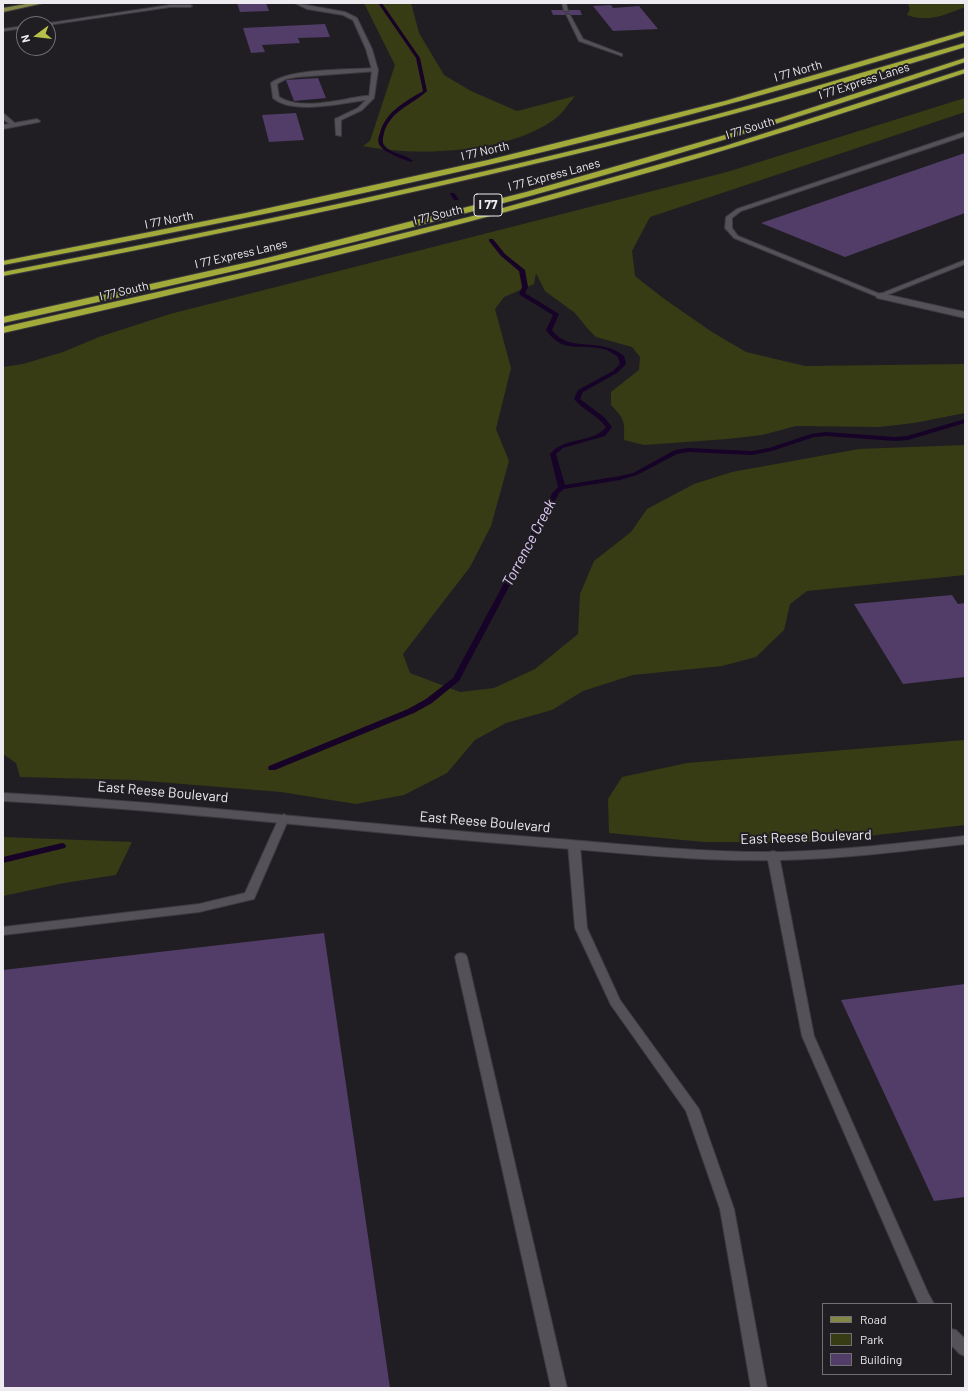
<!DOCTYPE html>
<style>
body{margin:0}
#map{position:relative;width:968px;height:1391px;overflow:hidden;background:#201e23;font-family:Barlow,sans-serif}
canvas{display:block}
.frame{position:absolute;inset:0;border:4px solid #edebef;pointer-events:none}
.legend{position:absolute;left:822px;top:1303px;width:130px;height:72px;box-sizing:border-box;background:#201e23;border:1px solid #727075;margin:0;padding:5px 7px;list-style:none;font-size:12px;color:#edebef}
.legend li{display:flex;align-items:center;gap:8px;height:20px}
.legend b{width:20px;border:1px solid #727075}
.north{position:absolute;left:16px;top:16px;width:40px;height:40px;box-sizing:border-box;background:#201e23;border:1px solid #727075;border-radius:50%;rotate:255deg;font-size:11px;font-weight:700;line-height:16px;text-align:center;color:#edebef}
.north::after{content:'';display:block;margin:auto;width:14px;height:18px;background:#b7c148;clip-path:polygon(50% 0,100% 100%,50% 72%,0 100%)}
</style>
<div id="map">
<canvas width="968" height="1391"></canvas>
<div class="frame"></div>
<ul class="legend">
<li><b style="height:5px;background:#838746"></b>Road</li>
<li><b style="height:11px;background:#383c14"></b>Park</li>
<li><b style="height:11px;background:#513d67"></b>Building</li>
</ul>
<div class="north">N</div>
</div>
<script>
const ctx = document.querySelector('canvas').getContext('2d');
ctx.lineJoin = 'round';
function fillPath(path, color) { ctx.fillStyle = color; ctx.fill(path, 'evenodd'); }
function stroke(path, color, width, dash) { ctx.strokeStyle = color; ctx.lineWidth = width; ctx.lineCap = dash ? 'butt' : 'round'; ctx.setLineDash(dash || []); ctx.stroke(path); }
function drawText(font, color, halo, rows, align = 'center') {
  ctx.font = font + ' Barlow,sans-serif'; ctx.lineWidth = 4; ctx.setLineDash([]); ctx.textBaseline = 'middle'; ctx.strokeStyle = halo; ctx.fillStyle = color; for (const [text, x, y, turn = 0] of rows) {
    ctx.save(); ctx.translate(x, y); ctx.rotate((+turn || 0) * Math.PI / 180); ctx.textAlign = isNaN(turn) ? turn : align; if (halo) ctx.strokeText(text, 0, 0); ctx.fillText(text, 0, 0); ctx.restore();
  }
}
fillPath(new Path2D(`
 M 364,3 L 411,3 L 419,33 L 444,75 L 471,91 L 517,111 L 575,96 C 568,104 561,116 552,121 C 506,153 417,157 363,146 L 370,141 L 395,65 Z
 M 908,3 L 965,3 L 965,7 C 944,15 929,23 907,15 L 910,9 Z
 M 965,98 L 965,112 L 650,217 L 632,251 L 635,276 L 663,298 L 712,332 L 746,352 L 805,366 L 965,364 L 965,413 L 914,423 L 879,427 L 796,426 L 762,435 L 727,439 L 644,445 L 624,440 C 625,421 624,418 611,405 L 611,392 L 639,370 L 640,357 L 632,347 L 596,337 L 588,329 L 575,313 L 545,291 L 536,273 L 534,284 L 504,297 L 495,309 L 511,368 L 496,429 L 509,461 L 491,526 L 470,567 L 403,654 L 410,673 L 460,692 L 494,688 L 535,669 L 578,634 L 580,594 L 594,561 L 631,532 L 647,509 L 694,484 L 732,472 L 859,449 L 965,445 L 965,575 L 807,591 L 790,604 L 784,630 L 756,657 L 722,666 L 633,675 L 583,691 L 552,710 L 506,723 L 475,740 L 447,773 L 404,795 L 356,804 L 281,792 L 134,780 L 20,777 L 16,763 L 3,754 L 3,367 L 23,364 L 63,352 L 99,337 L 170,314 L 727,172 Z
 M 965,740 L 965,825 L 815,842 L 704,842 L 609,833 L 608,799 L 622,777 L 687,763 Z
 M 3,837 L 132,842 L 116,875 L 64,883 L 3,896 Z`), '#383c14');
fillPath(new Path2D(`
 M 378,3 L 382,3 L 420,58 L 427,91 C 412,105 390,111 384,133 C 383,137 382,142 384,145 C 390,154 406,154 413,161 L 411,162 C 403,159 386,153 381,147 C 377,143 378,138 380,133 C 385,112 406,101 423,91 L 416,58 Z
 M 450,193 L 454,193 L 459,199 L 458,200 L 454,200 L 450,194 Z
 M 489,239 L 493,239 L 505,254 L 525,270 L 528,287 L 525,293 L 559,314 L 552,330 C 569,354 601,336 624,356 L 626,364 L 617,373 L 583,392 L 580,399 L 604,417 L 612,427 L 605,436 L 563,448 L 556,454 L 565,485 L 620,476 L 633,473 L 675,450 L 688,448 L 752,451 L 769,448 L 811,434 L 826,432 L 895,437 L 907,436 L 965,419 L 965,423 L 908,440 L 895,441 L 826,436 L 814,437 L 772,451 L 752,455 L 688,452 L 677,454 L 637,475 L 620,480 L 564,489 L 559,493 L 459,681 L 432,703 L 414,713 L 275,770 L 269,770 L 268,768 L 269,766 L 408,709 L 426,699 L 453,678 L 553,492 L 558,487 L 550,454 C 565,436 593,444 606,427 C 597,415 583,410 574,399 L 578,390 L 613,371 L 620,364 L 618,357 C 615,355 611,352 607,350 C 584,342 564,356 546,330 L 553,315 L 520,295 L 519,294 L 522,287 L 519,271 L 501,256 L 489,241 Z
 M 62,843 L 65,844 L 66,846 L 65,848 L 3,863 L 3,857 Z`), '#170327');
fillPath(new Path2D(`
 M 237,3 L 266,3 L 269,11 L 240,12 Z
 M 611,5 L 613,8 L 639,6 L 658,29 L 613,31 L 593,6 Z
 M 551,10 L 580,10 L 582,15 L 553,15 Z
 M 325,24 L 330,37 L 298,38 L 300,43 L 262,45 L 265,52 L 251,53 L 243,28 Z
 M 318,78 L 326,98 L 294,101 L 286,80 Z
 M 296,113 L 304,140 L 269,142 L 262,115 Z
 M 965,153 L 965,213 L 845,257 L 761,223 Z
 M 952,595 L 958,604 L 965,603 L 965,677 L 903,684 L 854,604 Z
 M 324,933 L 390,1388 L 3,1388 L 3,970 Z
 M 965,984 L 965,1197 L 934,1201 L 841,1000 Z`), '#513d67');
const lane = new Path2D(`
 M 562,3 L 566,3 L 568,11 L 564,11 Z
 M 170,5 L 190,5 L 192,6 L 190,7 L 170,7 L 48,25 L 43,24 Z
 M 566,14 L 570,15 L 583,39 L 622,54 L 622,56 L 579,41 Z
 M 24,26 L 24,28 L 3,31 L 3,29 Z
 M 375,68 L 378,70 L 377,71 L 297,77 L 286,79 L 277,84 L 279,97 C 299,109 330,102 352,98 C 359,97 367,95 374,96 L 374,98 L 362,110 L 341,120 L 341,136 L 336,135 L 335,119 L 358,108 L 366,100 C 343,103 292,115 273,98 L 271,83 C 289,68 350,70 375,68 Z
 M 37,119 L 40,121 L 39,122 L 3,129 L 3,125 Z
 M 965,132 L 965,136 L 741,211 L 732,218 L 732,228 L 738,236 L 880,294 L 965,260 L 965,264 L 882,297 L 878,297 L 734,238 L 725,228 L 726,217 L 737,209 Z
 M 284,814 L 289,818 L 254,899 L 199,912 L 3,935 L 3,927 L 199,904 L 245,893 L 279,818 Z
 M 574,841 L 578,842 L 580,845 L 587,928 L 620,1000 L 699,1109 L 734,1209 L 767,1388 L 751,1388 L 720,1209 L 686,1111 L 611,1005 L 575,928 L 568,845 L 570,842 Z
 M 773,851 L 777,852 L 779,855 L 814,1036 L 928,1293 L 934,1304 L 919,1304 L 917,1300 L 802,1036 L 767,855 L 769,852 Z
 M 461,953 L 465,954 L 467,957 L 567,1388 L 551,1388 L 455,957 L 457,954 Z
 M 951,1329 L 956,1330 L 965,1339 L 965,1356 L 960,1354 L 951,1345 Z`);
const street = new Path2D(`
 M 295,3 L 345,12 L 357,18 L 372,49 L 378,70 L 374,98 L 369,97 L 372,70 L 366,49 L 353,20 L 343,15 L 307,9 Z
 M 3,113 L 16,124 L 16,126 L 12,126 L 3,119 Z
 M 880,293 L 965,312 L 965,318 L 877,298 L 876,296 Z`);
const secondary = new Path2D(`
 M 3,793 C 189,803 373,826 559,839 C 633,845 707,853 781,852 C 843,850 904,843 965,836 L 965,844 C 904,851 843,859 781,860 C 707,862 633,854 559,848 C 373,834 189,811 3,801 Z`);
const primary = new Path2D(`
 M 32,3 L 44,3 L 3,12 L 3,8 Z`);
const highway = new Path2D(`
 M 965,31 L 965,35 C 848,71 730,105 611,135 C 410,186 207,227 3,265 L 3,261 L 246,213 L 488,160 L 725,101 Z
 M 965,43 L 965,47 C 650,145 327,214 3,276 L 3,272 C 232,228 461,180 688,122 C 781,98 872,69 965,43 Z
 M 965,58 L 965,62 C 800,118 634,169 466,213 C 313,254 158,289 3,323 L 3,317 L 267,258 L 526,192 L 746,129 Z
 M 965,69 L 965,73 C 848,112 730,150 611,183 C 410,240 207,287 3,333 L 3,327 L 246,272 L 485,213 L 725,146 Z`);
stroke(lane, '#3c3a3f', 2);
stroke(street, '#3c3a3f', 2);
stroke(secondary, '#3c3a3f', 2);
stroke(primary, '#3c3a3f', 2);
stroke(highway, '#3c3a3f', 2);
fillPath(lane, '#545258');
fillPath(street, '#545258');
fillPath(secondary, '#545258');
fillPath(primary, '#838746');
fillPath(highway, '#a2ab3a');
drawText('12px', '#edebef', '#201e23', [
 ["I 77 North",798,71,-16],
 ["I 77 Express Lanes",864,81,-18],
 ["I 77 South",750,128,-17],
 ["I 77 North",485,151,-13],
 ["I 77 Express Lanes",554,175,-15],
 ["I 77 South",438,215,-14],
 ["I 77 North",169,220,-11],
 ["I 77 Express Lanes",241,254,-13],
 ["I 77 South",124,291,-13]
]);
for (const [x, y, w] of [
 [488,205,28]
]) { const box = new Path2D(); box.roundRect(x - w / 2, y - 11, w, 22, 3); ctx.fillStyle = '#201e23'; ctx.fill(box); stroke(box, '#edebef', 1); }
drawText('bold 13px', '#edebef', null, [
 ["I 77",488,205]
]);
drawText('14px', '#edebef', '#201e23', [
 ["East Reese Boulevard",163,792,5],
 ["East Reese Boulevard",485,822,5],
 ["East Reese Boulevard",806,837,-2]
]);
drawText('italic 15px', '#e0cdf8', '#201e23', [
 ["Torrence Creek",529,543,-62]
]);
</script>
